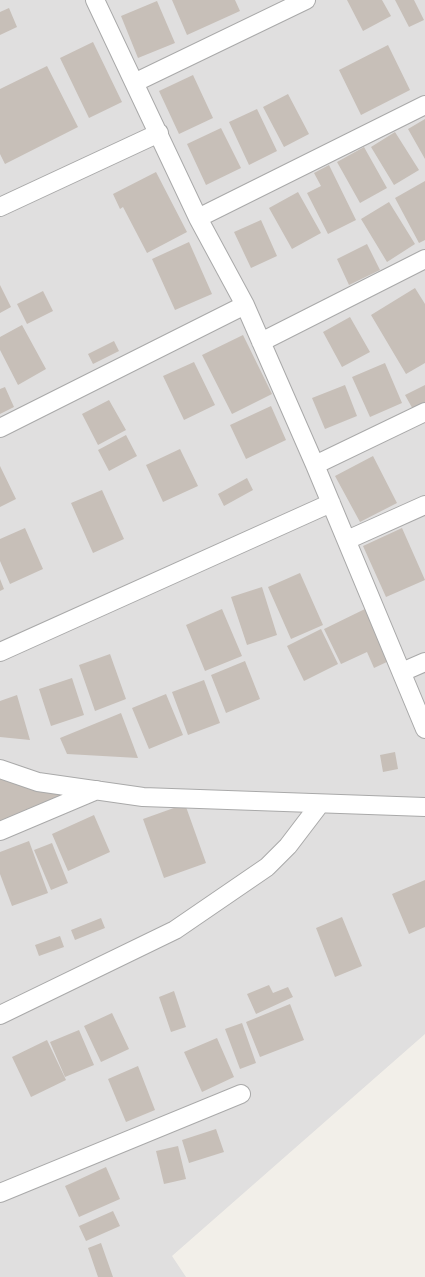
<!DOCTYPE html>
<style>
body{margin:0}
canvas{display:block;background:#f2efe9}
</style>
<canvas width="425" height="1277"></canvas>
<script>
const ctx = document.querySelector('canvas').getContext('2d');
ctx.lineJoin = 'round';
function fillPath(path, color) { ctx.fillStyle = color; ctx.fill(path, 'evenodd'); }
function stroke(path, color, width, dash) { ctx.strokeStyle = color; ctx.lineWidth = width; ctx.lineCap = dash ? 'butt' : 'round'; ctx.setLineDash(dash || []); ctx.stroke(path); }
fillPath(new Path2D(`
 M 0,0 L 425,0 L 425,1034 L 172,1256 L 186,1277 L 0,1277 Z`), '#e0dfdf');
fillPath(new Path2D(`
 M 172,0 L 235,0 L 240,11 L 187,35 Z
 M 347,0 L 382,0 L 391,16 L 363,31 Z
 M 395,0 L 414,0 L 424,20 L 409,27 Z
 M 157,1 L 175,43 L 138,58 L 121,16 Z
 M 9,8 L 17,27 L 0,35 L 0,12 Z
 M 93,42 L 122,102 L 89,118 L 60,58 Z
 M 388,45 L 410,90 L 361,115 L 339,70 Z
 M 47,66 L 78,127 L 5,164 L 0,154 L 0,89 Z
 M 193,75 L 213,118 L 179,134 L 159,91 Z
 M 288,94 L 309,134 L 284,147 L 263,107 Z
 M 257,109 L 277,151 L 249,165 L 229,122 Z
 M 425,119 L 425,159 L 408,129 Z
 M 221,128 L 241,168 L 206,185 L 187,144 Z
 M 395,132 L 419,170 L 394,185 L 371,147 Z
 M 364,147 L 387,188 L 360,203 L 337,162 Z
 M 329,165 L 356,220 L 328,234 L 307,193 L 321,186 L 314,173 Z
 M 156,172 L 187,232 L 147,253 L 123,207 L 120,209 L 113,194 Z
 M 425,181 L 425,240 L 419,243 L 395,198 Z
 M 298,192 L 321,233 L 292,249 L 269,208 Z
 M 389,202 L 415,244 L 387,262 L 361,219 Z
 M 261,220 L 277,256 L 251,268 L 234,232 Z
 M 189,242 L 212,294 L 175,310 L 152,259 Z
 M 367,244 L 380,270 L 349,285 L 337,259 Z
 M 0,285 L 11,307 L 0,313 Z
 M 415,288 L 425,304 L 425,363 L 406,374 L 371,315 Z
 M 43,291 L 53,311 L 27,324 L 17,304 Z
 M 350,317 L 370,352 L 342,367 L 323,332 Z
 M 22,325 L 46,369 L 18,385 L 0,350 L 0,337 Z
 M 243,335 L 272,394 L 232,414 L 202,355 Z
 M 114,341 L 119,351 L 93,364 L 88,354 Z
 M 194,362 L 215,405 L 184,420 L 163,376 Z
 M 385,363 L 402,403 L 370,417 L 352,377 Z
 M 345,385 L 357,416 L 325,429 L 312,398 Z
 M 425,385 L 425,408 L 415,413 L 405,395 Z
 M 5,387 L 14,407 L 0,414 L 0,389 Z
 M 109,400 L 126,430 L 98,445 L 82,414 Z
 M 271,406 L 286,440 L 246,459 L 230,425 Z
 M 126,435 L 137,456 L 109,471 L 98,450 Z
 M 180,449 L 198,486 L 163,502 L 146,465 Z
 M 373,456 L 397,503 L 360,522 L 335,476 Z
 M 0,466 L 16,499 L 0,507 Z
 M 247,478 L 253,490 L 224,506 L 218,494 Z
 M 102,490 L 124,539 L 93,553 L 71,503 Z
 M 25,528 L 43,569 L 10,584 L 0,561 L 0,539 Z
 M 402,528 L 425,580 L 386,597 L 363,546 Z
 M 300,573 L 323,625 L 291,639 L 268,587 Z
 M 0,579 L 4,589 L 0,591 Z
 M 262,587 L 277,635 L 247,645 L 231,597 Z
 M 367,608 L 391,660 L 374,668 L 367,652 L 341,664 L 324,629 Z
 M 222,609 L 242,656 L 205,671 L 186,625 Z
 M 321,629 L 338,664 L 304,681 L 287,646 Z
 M 110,654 L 126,699 L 95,711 L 79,665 Z
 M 245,661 L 260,699 L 226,713 L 211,675 Z
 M 72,678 L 84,715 L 51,726 L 39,689 Z
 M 204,680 L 220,723 L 188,735 L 172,692 Z
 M 166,694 L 183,735 L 149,749 L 132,708 Z
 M 17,695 L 30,740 L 0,737 L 0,701 Z
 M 121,713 L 138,758 L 67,754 L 60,738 Z
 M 395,752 L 398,769 L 383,772 L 380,755 Z
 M 0,777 L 63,795 L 0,823 Z
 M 185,804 L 206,863 L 164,878 L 143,819 Z
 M 94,815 L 110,852 L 68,871 L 52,834 Z
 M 29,841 L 48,893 L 12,906 L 0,874 L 0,852 Z
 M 52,843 L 68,883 L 51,890 L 34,850 Z
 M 425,880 L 425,927 L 409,934 L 392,894 Z
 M 342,917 L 362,966 L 335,977 L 316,928 Z
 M 101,918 L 105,928 L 75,940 L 71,930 Z
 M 60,936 L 64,947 L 39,956 L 35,945 Z
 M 269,985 L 273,993 L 288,987 L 293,997 L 256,1014 L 247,994 Z
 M 174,991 L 186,1027 L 171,1032 L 159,997 Z
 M 290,1004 L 304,1040 L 260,1057 L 246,1022 Z
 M 112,1013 L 129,1049 L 101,1062 L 84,1026 Z
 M 242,1023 L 256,1063 L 240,1069 L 225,1029 Z
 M 79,1030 L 94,1065 L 65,1077 L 50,1042 Z
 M 217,1038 L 234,1077 L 202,1092 L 184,1052 Z
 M 47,1040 L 66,1080 L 31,1097 L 12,1057 Z
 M 138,1066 L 155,1110 L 126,1122 L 108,1079 Z
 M 216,1129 L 224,1152 L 189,1163 L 182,1140 Z
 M 178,1146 L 186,1179 L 164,1184 L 156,1151 Z
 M 106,1167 L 120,1199 L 79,1217 L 65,1186 Z
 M 113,1211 L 120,1226 L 86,1241 L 79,1226 Z
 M 101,1243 L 113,1277 L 98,1277 L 88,1248 Z`), '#c7bfb8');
const minor = new Path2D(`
 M 95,0 L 198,218 L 245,305 L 315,465 L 425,729
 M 136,82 L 306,0
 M 0,207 L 159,133
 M 198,218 L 425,105
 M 261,342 L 425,259
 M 0,428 L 245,305
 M 315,465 L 425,412
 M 347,540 L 425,505
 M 0,652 L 331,503
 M 402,672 L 425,662
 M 0,769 L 38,782 L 143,797 L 425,807
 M 0,831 L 97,790
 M 0,1015 L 175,930 L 267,867 L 288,846 L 320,804
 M 0,1193 L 241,1094`);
stroke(minor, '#a9a9a9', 20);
stroke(minor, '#fff', 18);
</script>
